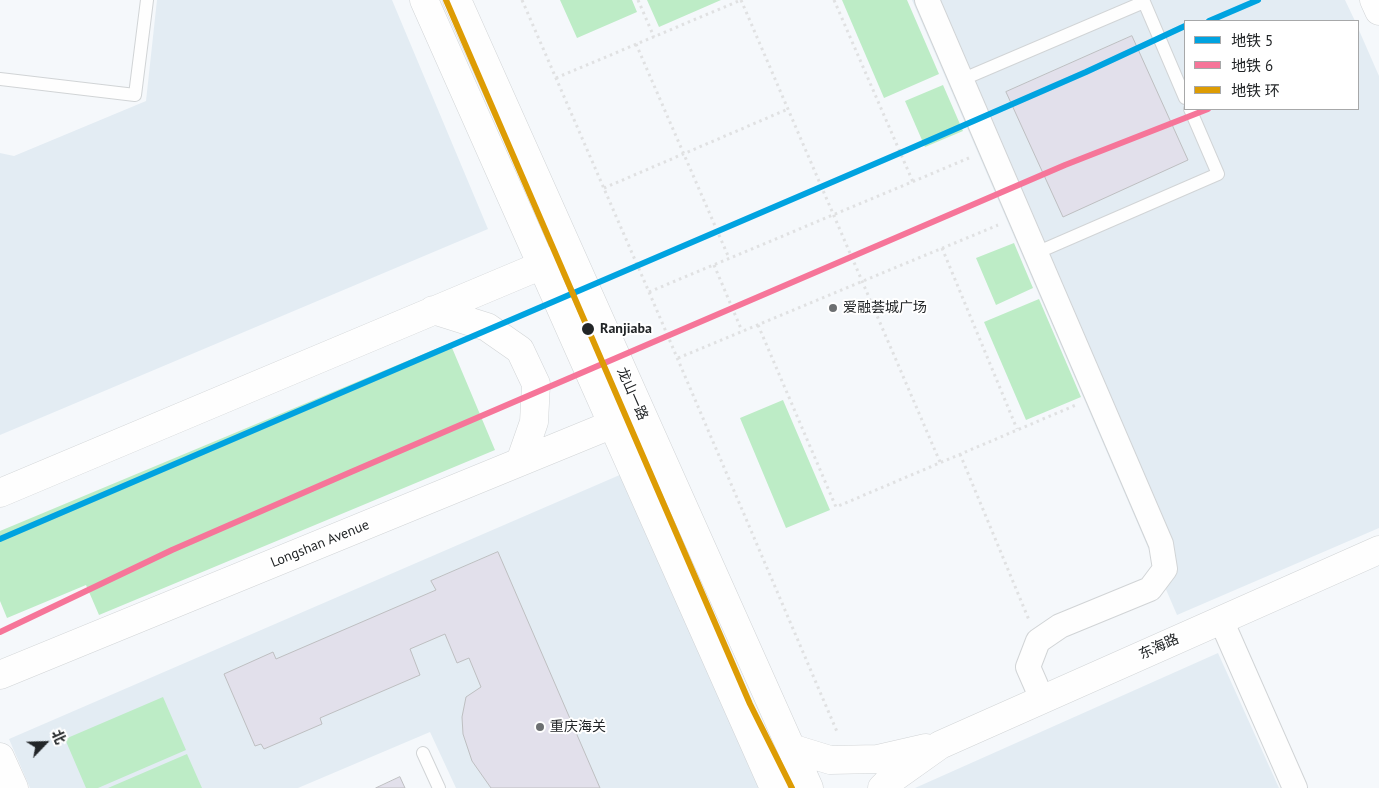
<!DOCTYPE html>
<meta charset="utf-8">
<style>
body{margin:0}
#map{position:relative;width:1379px;height:788px;overflow:hidden;background:#f5f8fb;font-family:"PT Sans","Noto Sans SC",sans-serif}
canvas{display:block}
.legend{position:absolute;left:1184px;top:20px;width:175px;height:90px;box-sizing:border-box;background:#fff;border:1px solid #a7a8a9;margin:0;padding:6px 9px;list-style:none;font-size:15px;color:#222527}
.legend li{display:flex;align-items:center;gap:10px;height:25px}
.legend b{width:25px;border:1px solid #a7a8a9}
.north{position:absolute;left:20px;top:718px;width:50px;height:50px;-webkit-text-stroke:4px #fff;paint-order:stroke;rotate:66deg;font-size:14px;font-weight:700;line-height:20px;text-align:center;color:#222527}
.north::after{content:'';display:block;margin:auto;width:18px;height:22px;background:#222527;clip-path:polygon(50% 0,100% 100%,50% 72%,0 100%)}
</style>
<div id="map">
<canvas width="1379" height="788"></canvas>
<ul class="legend">
<li><b style="height:6px;background:#00a3e0"></b>地铁 5</li>
<li><b style="height:6px;background:#f67599"></b>地铁 6</li>
<li><b style="height:6px;background:#dd9c04"></b>地铁 环</li>
</ul>
<div class="north">北</div>
</div>
<script>
const ctx = document.querySelector('canvas').getContext('2d');
ctx.lineJoin = 'round';
function fillPath(path, color) { ctx.fillStyle = color; ctx.fill(path, 'evenodd'); }
function stroke(path, color, width, dash) { ctx.strokeStyle = color; ctx.lineWidth = width; ctx.lineCap = dash ? 'butt' : 'round'; ctx.setLineDash(dash || []); ctx.stroke(path); }
function drawText(font, color, halo, rows, align = 'center') {
  ctx.font = font + ' "PT Sans","Noto Sans SC",sans-serif'; ctx.lineWidth = 4; ctx.setLineDash([]); ctx.textBaseline = 'middle'; ctx.strokeStyle = halo; ctx.fillStyle = color; for (const [text, x, y, turn = 0] of rows) {
    ctx.save(); ctx.translate(x, y); ctx.rotate((+turn || 0) * Math.PI / 180); ctx.textAlign = isNaN(turn) ? turn : align; if (halo) ctx.strokeText(text, 0, 0); ctx.fillText(text, 0, 0); ctx.restore();
  }
}
fillPath(new Path2D(`
 M 157,0 L 392,0 L 488,229 L 0,435 L 0,153 L 14,156 L 146,101 Z
 M 912,0 L 1345,0 L 1355,21 L 1185,21 L 1185,109 L 1358,109 L 1358,28 L 1379,76 L 1379,528 L 1177,615 Z
 M 622,474 L 762,788 L 456,788 L 430,732 L 298,788 L 30,788 L 9,739 Z
 M 1218,653 L 1279,788 L 915,788 Z`), '#e3ecf3');
fillPath(new Path2D(`
 M 560,0 L 632,0 L 637,12 L 577,38 Z
 M 647,0 L 721,0 L 659,27 Z
 M 842,0 L 907,0 L 939,74 L 884,98 Z
 M 943,85 L 963,131 L 925,147 L 905,101 Z
 M 1014,243 L 1033,288 L 996,305 L 976,258 Z
 M 1039,299 L 1081,397 L 1026,420 L 984,322 Z
 M 450,343 L 495,450 L 99,615 L 86,585 L 7,618 L 0,601 L 0,531 Z
 M 783,400 L 830,510 L 786,528 L 740,418 Z
 M 163,697 L 186,750 L 98,788 L 86,788 L 65,739 Z
 M 187,754 L 202,788 L 108,788 Z`), '#bdecc6');
const building = new Path2D(`
 M 1132,36 L 1188,160 L 1063,217 L 1006,92 Z
 M 498,552 L 600,788 L 491,788 L 472,761 L 463,734 L 462,717 L 466,697 L 481,687 L 469,658 L 457,663 L 445,634 L 410,649 L 420,675 L 320,718 L 322,724 L 264,749 L 261,744 L 255,746 L 224,674 L 273,652 L 276,659 L 436,590 L 431,581 Z
 M 400,777 L 405,788 L 376,788 Z`);
fillPath(building, '#e2e0eb');
stroke(building, '#bebfc1', 1);
const lane = new Path2D(`
 M 0,79 L 135,95 L 147,0
 M 961,80 L 1144,2 L 1185,98
 M 1036,253 L 1218,174 L 1190,109
 M 423,753 L 439,788`);
const street = new Path2D(`
 M 927,0 L 1161,544 L 1165,569 L 1150,589 L 1060,626 L 1038,641 L 1028,667 L 1042,699
 M 1221,620 L 1295,788`);
const secondary = new Path2D(`
 M 424,0 L 774,788
 M 457,0 L 809,788
 M 1374,0 L 1379,11
 M 433,310 L 487,327 L 520,350 L 536,384 L 534,422 L 520,462
 M 0,493 L 559,258
 M 0,675 L 630,417
 M 791,748 L 830,760 L 878,759 L 926,748
 M 0,757 L 14,788
 M 882,788 L 888,782 L 940,745 L 1379,550`);
stroke(lane, '#d1d4d6', 14);
stroke(street, '#d1d4d6', 26);
stroke(secondary, '#d1d4d6', 29);
stroke(new Path2D(`
 M 522,0 L 649,292 L 838,734
 M 638,0 L 654,37
 M 741,0 L 940,462
 M 834,0 L 913,182
 M 636,44 L 729,258
 M 556,78 L 741,0
 M 604,188 L 788,109
 M 942,248 L 1017,429
 M 714,265 L 742,331
 M 649,292 L 969,158
 M 758,325 L 836,507 L 1076,405
 M 678,358 L 998,225
 M 960,454 L 1029,620`), '#e0e1e2', 3, [2.5, 4]);
stroke(lane, '#fefefe', 12);
stroke(street, '#fefefe', 24);
stroke(secondary, '#fefefe', 28);
stroke(new Path2D(`
 M 1209,21 L 1258,0
 M 0,539 L 907,150 L 1086,72 L 1185,26`), '#00a3e0', 6);
stroke(new Path2D(`
 M 0,632 L 172,550 L 351,472 L 1065,165 L 1208,109`), '#f67599', 6);
stroke(new Path2D(`
 M 446,0 L 750,704 L 792,788`), '#dd9c04', 6);
for (const [x, y, r, color] of [
 [833,308,5,"#6c6f71"],
 [588,329,7,"#222527"],
 [540,727,5,"#6c6f71"]
]) { const dot = new Path2D(); dot.arc(x, y, r, 0, 2 * Math.PI); ctx.fillStyle = color; ctx.fill(dot); stroke(dot, '#fff', 2); }
drawText('14px', '#222527', '#fff', [
 ["爱融荟城广场",843,308],
 ["重庆海关",550,727]
], 'left');
drawText('bold 14px', '#222527', '#fff', [
 ["Ranjiaba",600,329]
], 'left');
drawText('14px', '#222527', '#fff', [
 ["龙山一路",632,394,66],
 ["Longshan Avenue",320,544,-22],
 ["东海路",1159,647,-24]
]);
</script>
